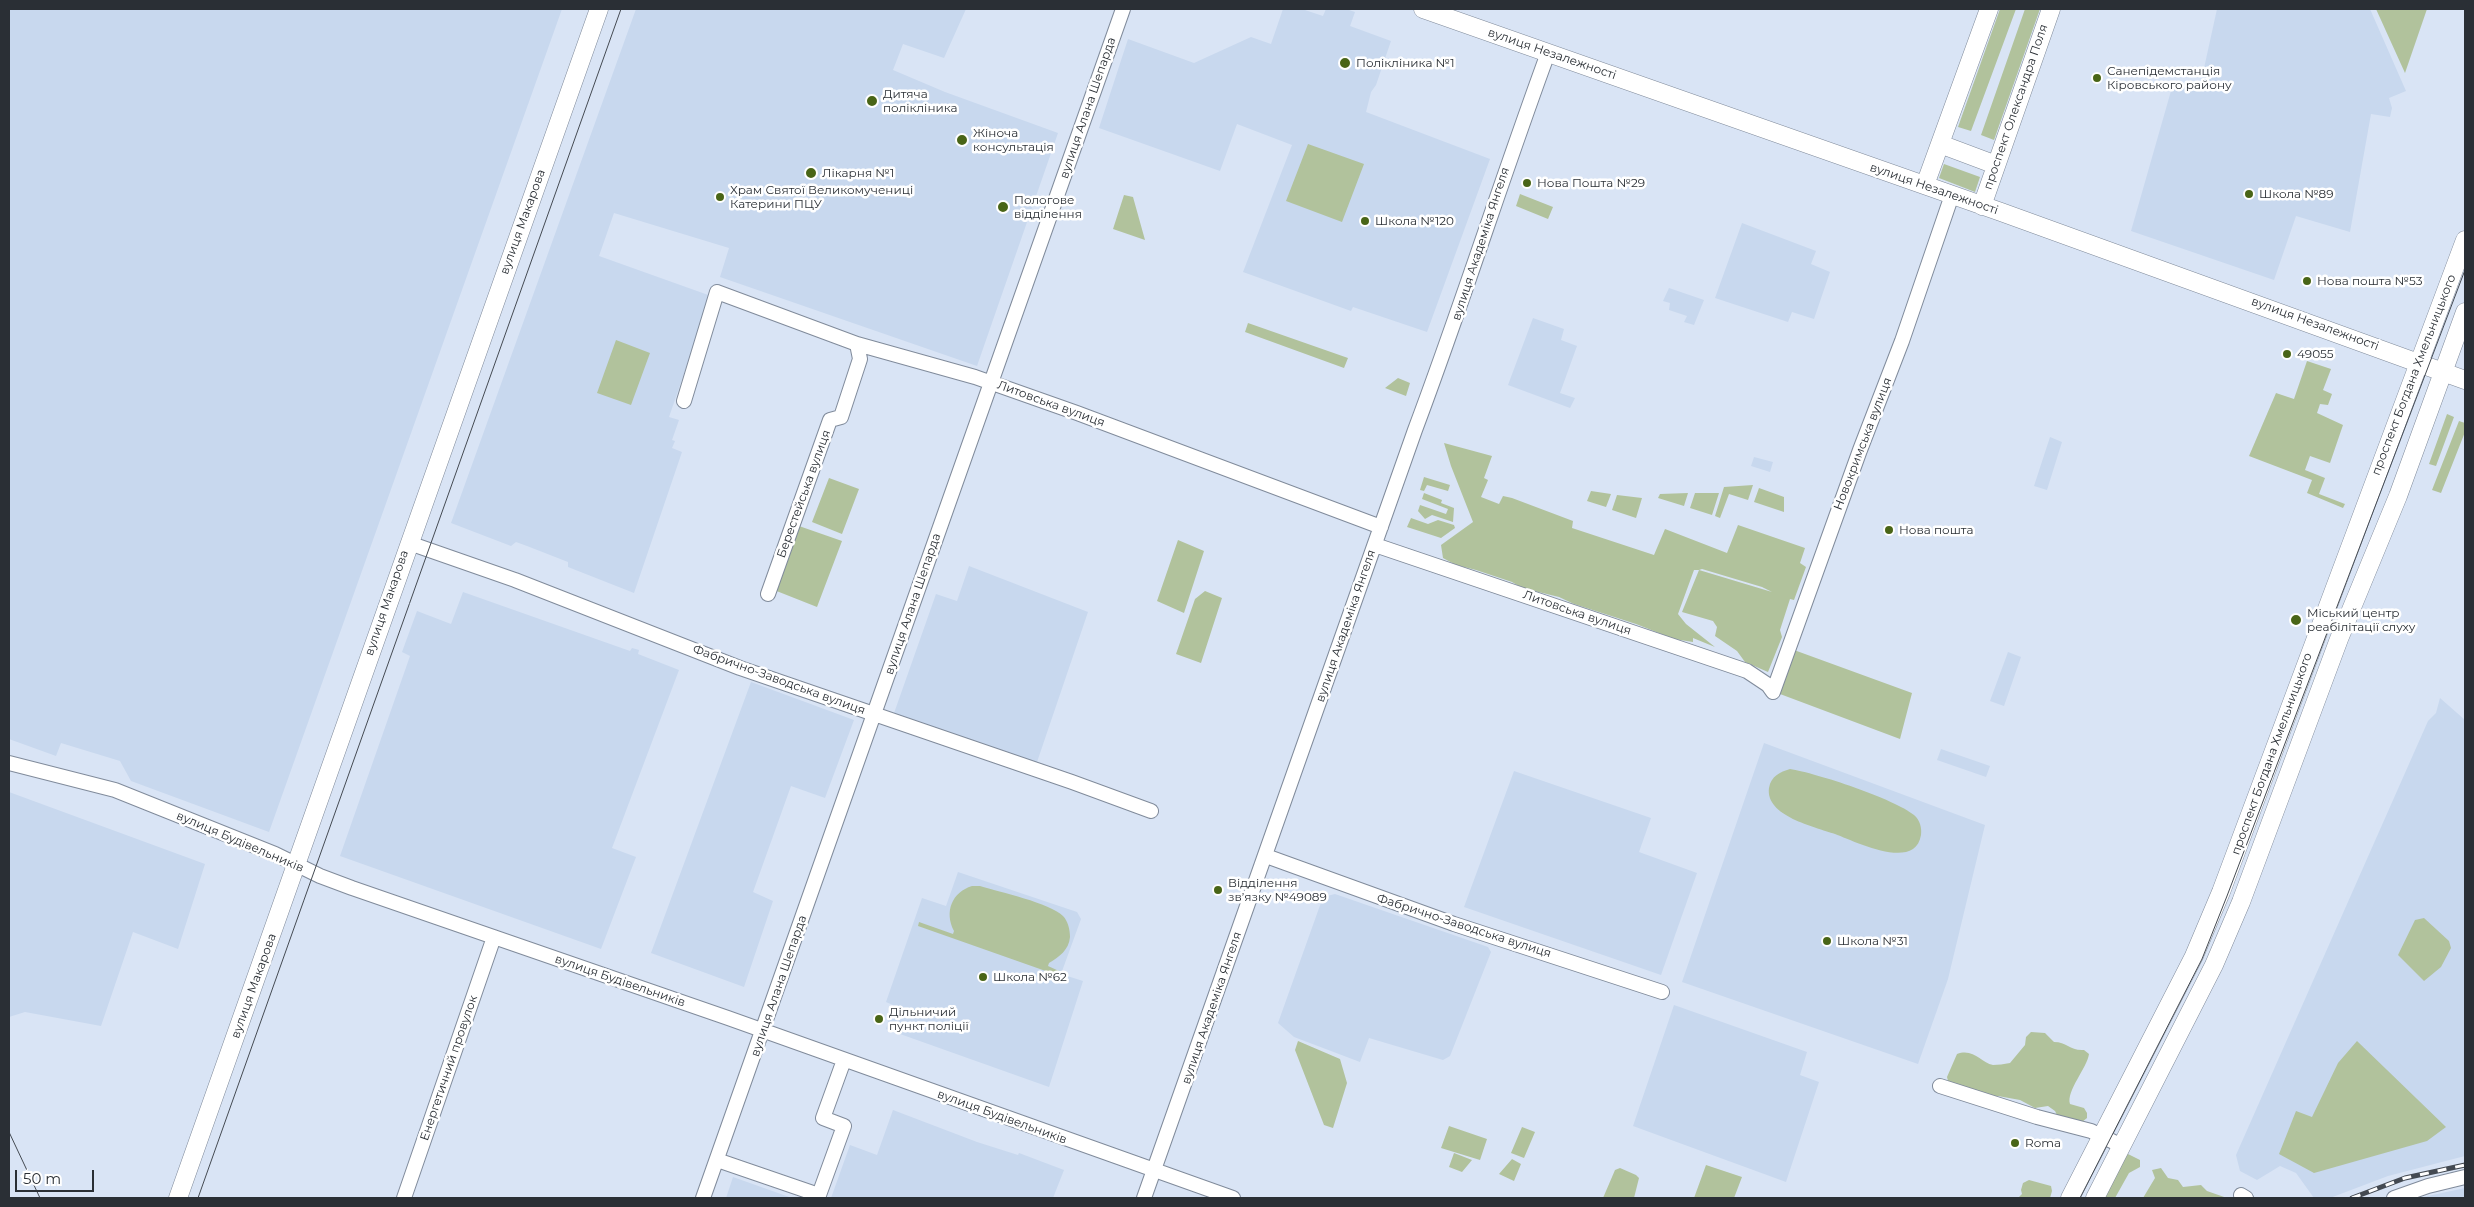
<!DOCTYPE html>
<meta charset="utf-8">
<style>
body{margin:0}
#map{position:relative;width:2474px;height:1207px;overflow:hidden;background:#d9e4f5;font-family:Montserrat,sans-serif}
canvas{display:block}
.frame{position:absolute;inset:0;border:10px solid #2a2f35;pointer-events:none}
.scale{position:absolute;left:15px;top:1170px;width:79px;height:22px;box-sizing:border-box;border:2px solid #2a2f35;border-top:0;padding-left:6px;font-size:15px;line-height:18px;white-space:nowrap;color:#2a2f35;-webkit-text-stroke:4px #fff;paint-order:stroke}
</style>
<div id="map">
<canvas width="2474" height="1207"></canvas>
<div class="frame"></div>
<div class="scale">50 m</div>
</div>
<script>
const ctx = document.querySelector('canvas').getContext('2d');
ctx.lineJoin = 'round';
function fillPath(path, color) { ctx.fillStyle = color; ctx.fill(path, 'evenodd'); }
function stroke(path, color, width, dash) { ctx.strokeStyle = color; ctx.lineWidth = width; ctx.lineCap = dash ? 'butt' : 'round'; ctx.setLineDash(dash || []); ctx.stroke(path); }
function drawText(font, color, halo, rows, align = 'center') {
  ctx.font = font + ' Montserrat,sans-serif'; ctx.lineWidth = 5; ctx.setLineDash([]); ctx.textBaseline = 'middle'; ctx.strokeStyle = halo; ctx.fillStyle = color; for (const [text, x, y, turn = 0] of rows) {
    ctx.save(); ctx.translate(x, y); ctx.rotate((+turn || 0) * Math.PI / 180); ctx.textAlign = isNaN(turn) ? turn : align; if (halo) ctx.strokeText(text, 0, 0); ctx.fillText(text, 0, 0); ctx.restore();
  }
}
fillPath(new Path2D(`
 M 9,9 L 562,9 L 269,832 L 131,781 L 120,761 L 61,743 L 56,756 L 9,739 Z
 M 636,9 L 966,9 L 944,58 L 903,44 L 893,70 L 945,92 L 1058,133 L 977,366 L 720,277 L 729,248 L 614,213 L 599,256 L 711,296 L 669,417 L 679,420 L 672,440 L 675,441 L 672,448 L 682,452 L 634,593 L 568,567 L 568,562 L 527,546 L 516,542 L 511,546 L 451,523 Z
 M 1283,9 L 1302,9 L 1323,16 L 1326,9 L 1346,9 L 1355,12 L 1350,26 L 1391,41 L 1376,85 L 1371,92 L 1366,112 L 1490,159 L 1427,332 L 1353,307 L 1351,311 L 1243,272 L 1292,145 L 1237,124 L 1220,171 L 1099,128 L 1128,39 L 1194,63 L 1251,37 L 1271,44 Z
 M 2217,9 L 2370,9 L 2406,91 L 2389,98 L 2392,108 L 2390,117 L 2371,114 L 2350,232 L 2296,216 L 2274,280 L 2131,231 L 2173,84 L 2199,91 Z
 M 1742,223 L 1816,251 L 1811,264 L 1830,272 L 1814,319 L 1792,312 L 1788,322 L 1715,298 Z
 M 1669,288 L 1704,300 L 1694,325 L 1684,322 L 1687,316 L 1669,310 L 1670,303 L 1663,301 Z
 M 1533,318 L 1564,329 L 1561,340 L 1577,346 L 1560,393 L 1575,398 L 1570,408 L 1508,385 Z
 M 2050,437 L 2062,442 L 2047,490 L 2034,486 Z
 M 1754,457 L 1773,462 L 1770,472 L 1751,466 Z
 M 969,566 L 1088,612 L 1036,765 L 893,716 L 936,594 L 957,601 Z
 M 463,592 L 630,651 L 632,648 L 639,650 L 638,654 L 679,670 L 612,848 L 636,857 L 601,949 L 340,856 L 410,656 L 402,652 L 417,611 L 451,624 Z
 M 2008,652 L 2021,657 L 2004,706 L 1990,701 Z
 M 751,682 L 854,720 L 825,798 L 791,786 L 753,892 L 773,901 L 744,987 L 651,953 Z
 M 2440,698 L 2465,720 L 2465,1156 L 2388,1176 L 2330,1198 L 2314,1198 L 2296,1173 L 2280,1166 L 2257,1180 L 2240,1171 L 2236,1155 L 2428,721 L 2436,713 Z
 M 1764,743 L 1985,825 L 1948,979 L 1918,1064 L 1682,982 Z
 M 1941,749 L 1990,766 L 1986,777 L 1937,760 Z
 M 1514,771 L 1651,818 L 1639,852 L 1697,873 L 1661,975 L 1464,907 Z
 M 9,792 L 205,864 L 178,949 L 133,932 L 101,1026 L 25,1012 L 9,1017 Z
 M 958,872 L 1077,912 L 1081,919 L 1061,974 L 1083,981 L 1049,1087 L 886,1029 L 893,1005 L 886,1002 L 922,898 L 946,906 Z
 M 1335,894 L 1488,947 L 1491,952 L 1450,1056 L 1443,1060 L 1369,1038 L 1360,1062 L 1294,1037 L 1278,1023 L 1323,897 Z
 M 1674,1005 L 1807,1052 L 1800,1075 L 1819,1082 L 1786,1182 L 1633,1126 Z
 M 893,1110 L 977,1142 L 1018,1155 L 1019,1153 L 1064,1170 L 1053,1198 L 831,1198 L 850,1145 L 877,1155 Z
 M 733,1177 L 792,1198 L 726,1198 Z
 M 2465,1188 L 2465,1198 L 2420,1198 L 2428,1196 Z`), '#c8d8ee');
fillPath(new Path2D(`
 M 2000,9 L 2016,9 L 1971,131 L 1958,127 Z
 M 2025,9 L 2040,9 L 1994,140 L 1981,135 Z
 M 2376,9 L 2427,9 L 2405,73 Z
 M 1308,144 L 1364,164 L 1342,222 L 1286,201 Z
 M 1944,164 L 1980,177 L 1975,192 L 1939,178 Z
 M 1520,194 L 1553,207 L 1548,219 L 1516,206 Z
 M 1124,195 L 1133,197 L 1145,240 L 1113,229 Z
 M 1248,323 L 1348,358 L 1344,368 L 1245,332 Z
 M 616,340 L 650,353 L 631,405 L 597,393 Z
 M 2307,361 L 2331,369 L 2323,390 L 2332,394 L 2328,405 L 2320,404 L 2317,413 L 2343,425 L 2330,463 L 2310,456 L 2305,470 L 2325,478 L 2319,494 L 2345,504 L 2343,508 L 2307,493 L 2312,480 L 2249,456 L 2276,393 L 2294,399 Z
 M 1398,378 L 1410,383 L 1406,396 L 1385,388 Z
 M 2447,414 L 2454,417 L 2436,466 L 2429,464 Z
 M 2459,421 L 2465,423 L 2465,432 L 2441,493 L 2432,490 Z
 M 1444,443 L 1492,456 L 1484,478 L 1488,480 L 1481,497 L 1499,504 L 1503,496 L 1512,498 L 1573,521 L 1572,528 L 1654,555 L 1665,529 L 1727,553 L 1738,525 L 1805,548 L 1800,563 L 1806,567 L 1794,600 L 1790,599 L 1780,630 L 1782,637 L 1768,672 L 1745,662 L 1737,651 L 1715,636 L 1717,627 L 1713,621 L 1682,612 L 1699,570 L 1694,570 L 1678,614 L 1686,624 L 1715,647 L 1693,638 L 1693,642 L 1674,639 L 1636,624 L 1574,604 L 1559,597 L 1522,588 L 1512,582 L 1476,570 L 1456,565 L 1443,558 L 1441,545 L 1473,522 L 1451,466 ZM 1702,569 L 1762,587 L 1772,592 L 1699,570 Z
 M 1424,477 L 1450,485 L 1448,491 L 1427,485 L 1424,491 L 1420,490 Z
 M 829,478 L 859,489 L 842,534 L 812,522 Z
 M 1753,485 L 1748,500 L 1729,494 L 1720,518 L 1715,516 L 1724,487 Z
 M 1759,488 L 1784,497 L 1784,512 L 1754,502 Z
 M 1591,491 L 1611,494 L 1606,507 L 1587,501 Z
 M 1424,493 L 1442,500 L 1441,503 L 1454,508 L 1453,522 L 1432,515 L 1425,519 L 1418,511 L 1420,505 L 1446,514 L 1448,509 L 1422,499 Z
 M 1688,493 L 1684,506 L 1658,498 L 1660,494 Z
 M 1695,493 L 1719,493 L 1712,515 L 1690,508 Z
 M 1617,495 L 1642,498 L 1636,518 L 1612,510 Z
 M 1411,518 L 1428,524 L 1438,520 L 1454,525 L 1455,528 L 1441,538 L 1407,527 Z
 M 799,526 L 842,541 L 817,607 L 774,590 Z
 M 1178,540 L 1204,551 L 1184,613 L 1157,601 Z
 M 1205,591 L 1222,598 L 1201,663 L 1176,654 L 1195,599 Z
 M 1794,650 L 1912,693 L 1900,739 L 1780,694 Z
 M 1790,769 C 1816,773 1895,799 1914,815 C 1920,820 1922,828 1921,835 C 1915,872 1854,841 1835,834 C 1815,827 1765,816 1769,788 C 1771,776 1780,772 1790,769 Z
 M 972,886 L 980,886 C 1000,892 1050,903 1063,916 C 1068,921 1070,930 1070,937 C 1069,950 1059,957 1049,963 L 1048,966 L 1059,971 L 1057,975 L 918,926 L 919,922 L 953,934 L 954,931 C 944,912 952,892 972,886 Z
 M 2424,918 L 2449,941 L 2451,948 L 2441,967 L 2424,981 L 2398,955 L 2415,920 Z
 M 2031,1032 L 2045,1033 L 2054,1042 C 2067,1042 2070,1051 2084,1050 L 2089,1054 C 2087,1068 2066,1091 2070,1104 L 2084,1108 L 2087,1113 L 2087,1118 L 2082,1122 L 2057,1115 L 2055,1111 L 2048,1106 L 2035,1108 L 2020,1100 L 1998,1096 L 1984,1097 L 1949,1085 L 1947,1077 L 1957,1054 C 1974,1048 1981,1063 1993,1065 C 1998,1065 2004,1064 2010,1063 L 2025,1045 L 2026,1037 Z
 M 1298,1041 L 1340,1059 L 1347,1083 L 1333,1128 L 1324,1125 L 1295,1050 Z
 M 2357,1041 L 2446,1127 L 2427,1141 L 2314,1173 L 2279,1154 L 2296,1111 L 2312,1117 L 2338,1063 Z
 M 1449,1126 L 1487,1139 L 1480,1160 L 1441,1148 Z
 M 1522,1127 L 1535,1132 L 1524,1158 L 1511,1153 Z
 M 1454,1153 L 1472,1160 L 1462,1172 L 1449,1167 Z
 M 2128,1154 L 2140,1160 L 2140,1167 L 2129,1173 L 2115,1198 L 2100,1198 L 2123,1158 Z
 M 1512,1159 L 1521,1164 L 1514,1181 L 1499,1174 Z
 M 1706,1165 L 1742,1177 L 1734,1198 L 1694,1198 Z
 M 1620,1168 L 1636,1175 L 1639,1178 L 1634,1198 L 1603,1198 L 1615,1170 Z
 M 2161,1168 L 2168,1178 L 2178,1180 L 2183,1187 L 2201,1185 L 2207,1191 L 2227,1198 L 2143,1198 L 2155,1178 L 2152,1170 Z
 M 2029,1180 L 2051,1186 L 2052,1191 L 2050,1198 L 2018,1198 L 2022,1194 L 2021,1190 L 2023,1183 Z`), '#b1c29c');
const minor = new Path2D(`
 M 684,401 L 717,292 L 857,344 L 975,377 L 1077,413 L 1381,527
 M 409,543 L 515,580 L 740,668 L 1072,782 L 1151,811
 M 1375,545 L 1747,671 L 1768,685 L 1773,692
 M 768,594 L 830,420 L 841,417 L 860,359 L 857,344
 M 1773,692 L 1860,450 L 1902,341 L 1952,195
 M 9,763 L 115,790 L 275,854 L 320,876 L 352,888 L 728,1018 L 1233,1198
 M 1266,856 L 1454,924 L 1662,992
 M 1940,1086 L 2037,1117 L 2091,1131 L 2122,1146
 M 717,1160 L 819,1195 L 844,1126 L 823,1118 L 844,1060
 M 2241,1195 L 2246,1198
 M 404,1198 L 494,937
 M 703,1198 L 1123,9
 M 1144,1198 L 1415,430 C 1462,305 1502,178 1548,53
 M 2394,1198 L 2428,1186 L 2465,1177`);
const major = new Path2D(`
 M 1423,9 L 2001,212 L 2465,380
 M 1940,144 L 1996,165
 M 1925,185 L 1989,9
 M 1982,206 L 2051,9
 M 178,1198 L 599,9
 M 2070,1198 L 2194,956 L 2221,892 L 2465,240
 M 2095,1198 L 2214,965 L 2241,902 L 2339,639 L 2398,496 L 2465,312`);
stroke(minor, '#808b9b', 16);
stroke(major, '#808b9b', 19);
stroke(minor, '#fff', 14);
stroke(major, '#fff', 18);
stroke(new Path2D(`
 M 9,1132 L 40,1198
 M 198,1198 L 621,9
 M 2080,1198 L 2202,959 L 2227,896 L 2465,270`), '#444a52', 1);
const rail = new Path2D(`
 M 2352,1198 L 2405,1178 L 2465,1165`);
stroke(rail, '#444a52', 5);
stroke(rail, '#fff', 3, [9]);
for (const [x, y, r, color] of [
 [1345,63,6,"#496517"],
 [2097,78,5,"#496517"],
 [872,101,6,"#496517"],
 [962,140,6,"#496517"],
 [811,173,6,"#496517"],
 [1527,183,5,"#496517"],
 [2249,194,5,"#496517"],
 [720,197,5,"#496517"],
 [1003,207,6,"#496517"],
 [1365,221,5,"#496517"],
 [2307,281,5,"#496517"],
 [2287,354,5,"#496517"],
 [1889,530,5,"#496517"],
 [2296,620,6,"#496517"],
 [1218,890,5,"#496517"],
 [1827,941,5,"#496517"],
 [983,977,5,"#496517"],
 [879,1019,5,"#496517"],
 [2015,1143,5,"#496517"]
]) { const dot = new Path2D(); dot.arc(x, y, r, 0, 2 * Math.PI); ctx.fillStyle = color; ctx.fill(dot); stroke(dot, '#fff', 2); }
drawText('12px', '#2a2f35', '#fff', [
 ["вулиця Незалежності",1552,54,19],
 ["проспект Олександра Поля",2016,107,-71],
 ["вулиця Алана Шепарда",1088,108,-71],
 ["вулиця Незалежності",1934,189,19],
 ["вулиця Макарова",523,222,-70],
 ["вулиця Академіка Янгеля",1481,244,-72],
 ["вулиця Незалежності",2315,324,20],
 ["проспект Богдана Хмельницького",2414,375,-69],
 ["Литовська вулиця",1051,404,20],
 ["Новокримська вулиця",1863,444,-69],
 ["Берестейська вулиця",804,494,-70],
 ["вулиця Макарова",387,603,-71],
 ["вулиця Алана Шепарда",913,604,-71],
 ["Литовська вулиця",1577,613,19],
 ["вулиця Академіка Янгеля",1346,626,-71],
 ["Фабрично-Заводська вулиця",779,680,20],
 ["проспект Богдана Хмельницького",2272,754,-70],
 ["вулиця Будівельників",240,842,23],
 ["Фабрично-Заводська вулиця",1464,926,18],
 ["вулиця Будівельників",620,981,19],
 ["вулиця Макарова",254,986,-70],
 ["вулиця Алана Шепарда",779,986,-71],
 ["вулиця Академіка Янгеля",1212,1008,-71],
 ["Енергетичний провулок",449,1068,-71],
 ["вулиця Будівельників",1002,1117,20]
]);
drawText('12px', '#2a2f35', '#fff', [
 ["Полікліника №1",1356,63],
 ["Санепідемстанція",2107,71],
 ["Кіровського району",2107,85],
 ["Дитяча",883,94],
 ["полікліника",883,108],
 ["Жіноча",973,133],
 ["консультація",973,147],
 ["Лікарня №1",822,173],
 ["Нова Пошта №29",1537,183],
 ["Храм Святої Великомучениці",730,190],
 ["Катерини ПЦУ",730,204],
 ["Школа №89",2259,194],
 ["Пологове",1014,200],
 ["відділення",1014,214],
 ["Школа №120",1375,221],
 ["Нова пошта №53",2317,281],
 ["49055",2297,354],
 ["Нова пошта",1899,530],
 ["Міський центр",2307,613],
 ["реабілітації слуху",2307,627],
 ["Відділення",1228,883],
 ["зв’язку №49089",1228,897],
 ["Школа №31",1837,941],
 ["Школа №62",993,977],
 ["Дільничий",889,1012],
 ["пункт поліції",889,1026],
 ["Roma",2025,1143]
], 'left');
</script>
